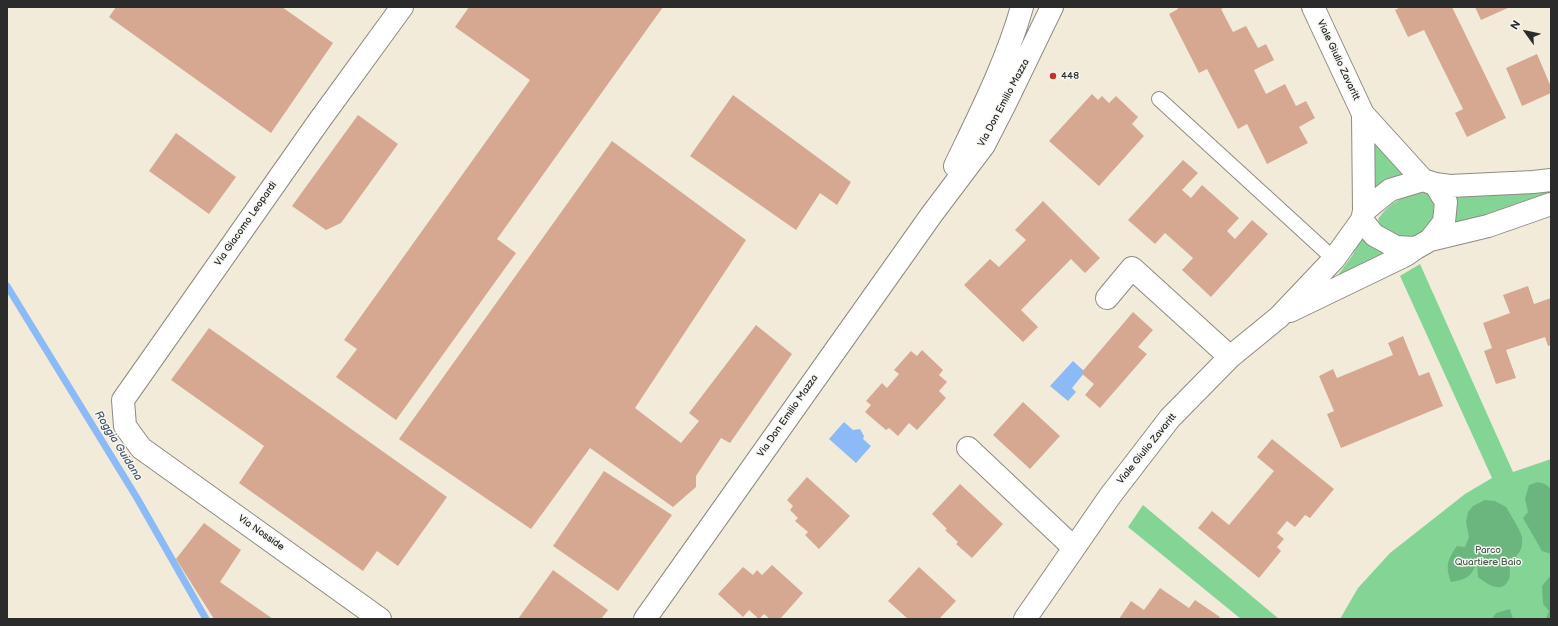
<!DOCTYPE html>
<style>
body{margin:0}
#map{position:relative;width:1558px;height:626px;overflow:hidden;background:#f2ebda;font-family:"Balsamiq Sans",sans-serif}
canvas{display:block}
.frame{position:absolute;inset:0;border:8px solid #2b2b2b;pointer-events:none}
.north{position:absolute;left:1506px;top:12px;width:40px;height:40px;-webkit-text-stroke:3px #f6f6f2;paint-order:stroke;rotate:303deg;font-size:11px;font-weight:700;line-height:16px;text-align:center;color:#2b2b2b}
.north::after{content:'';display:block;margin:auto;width:14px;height:18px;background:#2b2b2b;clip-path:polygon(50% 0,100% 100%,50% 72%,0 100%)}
</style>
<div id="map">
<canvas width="1558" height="626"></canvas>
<div class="frame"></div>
<div class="north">N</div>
</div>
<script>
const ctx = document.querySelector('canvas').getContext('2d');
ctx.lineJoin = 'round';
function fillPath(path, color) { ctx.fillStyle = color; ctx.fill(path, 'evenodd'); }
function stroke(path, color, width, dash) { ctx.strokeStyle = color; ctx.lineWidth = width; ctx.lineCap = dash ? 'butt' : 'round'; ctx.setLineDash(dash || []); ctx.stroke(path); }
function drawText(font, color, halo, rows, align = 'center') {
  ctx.font = font + ' "Balsamiq Sans",sans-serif'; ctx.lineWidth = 3; ctx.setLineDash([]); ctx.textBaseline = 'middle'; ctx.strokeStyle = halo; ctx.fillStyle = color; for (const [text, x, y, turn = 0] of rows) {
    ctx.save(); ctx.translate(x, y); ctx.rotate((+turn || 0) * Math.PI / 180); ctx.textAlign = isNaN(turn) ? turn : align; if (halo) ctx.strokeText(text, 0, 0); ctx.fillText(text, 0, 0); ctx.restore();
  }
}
fillPath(new Path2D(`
 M 1373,140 L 1413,173 L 1372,193 Z
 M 1551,188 L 1551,197 L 1452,227 L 1449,192 Z
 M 1420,193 L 1429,193 L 1435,198 L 1436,217 L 1427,233 L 1406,240 L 1383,232 L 1378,219 C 1390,203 1400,197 1420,193 Z
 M 1364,234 L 1388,253 L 1332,283 L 1352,256 Z
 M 1420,264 L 1513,472 L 1551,459 L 1551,619 L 1340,619 L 1358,588 L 1390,553 L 1465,494 L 1492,478 L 1400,276 Z
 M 1143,505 L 1279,619 L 1241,619 L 1128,527 Z`), '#84d595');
fillPath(new Path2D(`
 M 1538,482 L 1545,484 L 1551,489 L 1551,554 L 1542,551 L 1523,518 L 1528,512 L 1525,499 L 1529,485 Z
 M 1485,500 L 1495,501 L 1506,507 C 1509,512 1522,533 1522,537 C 1524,553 1515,554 1510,567 C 1509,571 1511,576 1509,579 C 1502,595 1487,584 1478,577 L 1477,563 C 1470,578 1467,579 1451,582 C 1445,567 1447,559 1457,546 L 1465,547 L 1469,537 L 1466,522 L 1468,512 L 1473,506 Z
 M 1551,575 L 1551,619 L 1546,619 L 1549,611 L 1543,604 L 1542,586 Z
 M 1510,609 L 1513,619 L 1492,619 L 1496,613 Z`), '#6bb67e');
fillPath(new Path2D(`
 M 1073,361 L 1085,372 L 1072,388 L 1076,392 L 1068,401 L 1050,386 Z
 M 844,422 L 853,430 L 860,429 L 864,436 L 863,439 L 871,446 L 856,463 L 829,439 Z`), '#8bbaf6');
stroke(new Path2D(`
 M 7,286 L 137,498 L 206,619`), '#8bbaf6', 7);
fillPath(new Path2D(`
 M 116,7 L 282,7 L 333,43 L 271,133 L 109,17 Z
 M 469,7 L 663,7 L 497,239 L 516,253 L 396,420 L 336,377 L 357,349 L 344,340 L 530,80 L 455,27 Z
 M 1177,7 L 1225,7 L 1221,9 L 1233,32 L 1246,26 L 1258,48 L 1266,44 L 1274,60 L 1254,70 L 1266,94 L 1285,84 L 1296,106 L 1306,101 L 1315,118 L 1299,127 L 1308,143 L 1267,164 L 1247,124 L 1238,129 L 1207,69 L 1199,73 L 1169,14 L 1178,9 Z
 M 1401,7 L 1452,7 L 1506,118 L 1467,137 L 1455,113 L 1463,109 L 1424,30 L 1408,37 L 1395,10 Z
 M 1475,7 L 1510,7 L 1481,20 Z
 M 1537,54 L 1551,87 L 1551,93 L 1522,106 L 1506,68 Z
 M 1092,94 L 1098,100 L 1102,96 L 1109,103 L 1116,96 L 1138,117 L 1132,124 L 1144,136 L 1099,186 L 1049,141 Z
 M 733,95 L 851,182 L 837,205 L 820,193 L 796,230 L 690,156 Z
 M 358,115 L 398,144 L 341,223 L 326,230 L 292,206 Z
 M 176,133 L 236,177 L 209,214 L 149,171 Z
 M 612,141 L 746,240 L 635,408 L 681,443 L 699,421 L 689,413 L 756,325 L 792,354 L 730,443 L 721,438 L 696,476 L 696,487 L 673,507 L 590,448 L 531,529 L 399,439 Z
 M 1183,160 L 1198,173 L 1182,190 L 1191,198 L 1202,185 L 1239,218 L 1227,231 L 1235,239 L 1252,220 L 1268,234 L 1211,297 L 1182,270 L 1193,258 L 1165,233 L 1155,244 L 1128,220 Z
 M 1043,201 L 1100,258 L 1085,273 L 1071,259 L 1021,310 L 1038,327 L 1023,342 L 964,285 L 990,259 L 999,267 L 1026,240 L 1015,230 Z
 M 1528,286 L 1534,304 L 1551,298 L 1551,345 L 1548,346 L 1545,337 L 1506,350 L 1516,378 L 1496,384 L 1484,351 L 1492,348 L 1483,323 L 1510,313 L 1503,295 Z
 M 1133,312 L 1153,330 L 1138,347 L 1147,354 L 1100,408 L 1085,395 L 1094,384 L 1081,373 Z
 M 209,328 L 447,497 L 398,566 L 377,551 L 363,571 L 239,483 L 264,446 L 171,380 Z
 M 1403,336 L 1419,376 L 1429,372 L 1443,406 L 1341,448 L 1327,414 L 1334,411 L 1319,376 L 1333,369 L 1337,378 L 1393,355 L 1388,343 Z
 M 922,350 L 943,370 L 939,375 L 947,382 L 939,391 L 946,398 L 917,430 L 909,423 L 898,436 L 889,428 L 886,430 L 865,412 L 871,405 L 866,401 L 882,383 L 887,388 L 899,374 L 894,370 L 911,351 L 917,356 Z
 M 1023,402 L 1060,436 L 1030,469 L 993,435 Z
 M 1272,439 L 1334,489 L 1310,518 L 1305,515 L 1295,527 L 1287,521 L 1277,533 L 1284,539 L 1277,547 L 1281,551 L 1259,578 L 1198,528 L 1212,511 L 1229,525 L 1274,471 L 1257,457 Z
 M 604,471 L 672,515 L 618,591 L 553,546 Z
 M 807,477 L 850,516 L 819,549 L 805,535 L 808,532 L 795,521 L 798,518 L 790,510 L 793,506 L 787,500 Z
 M 960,484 L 1003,524 L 972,558 L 956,544 L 958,542 L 945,530 L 947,529 L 932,514 Z
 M 204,523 L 241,550 L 220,582 L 273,619 L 214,619 L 176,559 Z
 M 772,565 L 803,593 L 780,619 L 770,619 L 764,614 L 759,619 L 749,610 L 743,617 L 718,594 L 743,567 L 753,575 L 757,570 L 762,575 Z
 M 919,567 L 956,601 L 939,619 L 908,619 L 888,601 Z
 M 553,570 L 608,610 L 601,619 L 518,619 Z
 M 1160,588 L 1189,608 L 1195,600 L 1220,617 L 1219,619 L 1119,619 L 1131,601 L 1144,610 Z`), '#d6a892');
const service = new Path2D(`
 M 1159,99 L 1334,259`);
const minor = new Path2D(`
 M 1313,7 L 1363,114 L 1423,180
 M 1363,114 L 1364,211 L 1362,220 L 1374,235 L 1396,247 L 1416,248 L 1430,240 L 1444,222 L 1446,202 L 1435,184
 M 1364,211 L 1390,190 L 1423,180 L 1435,184 L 1450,186 L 1533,182 L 1551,180
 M 1430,240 L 1488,226 L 1551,204
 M 1107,298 L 1132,268 L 1230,357
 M 1290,311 L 1406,255 L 1416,248
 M 968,448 L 1074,548
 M 380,619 L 141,448 L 125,426 L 123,400 L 319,121 L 402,7
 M 1025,619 L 1110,496 L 1170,418 L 1230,357 L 1279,317 L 1334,259 L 1362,220`);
const tertiary = new Path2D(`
 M 955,166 C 980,114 1006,63 1022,7
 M 645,619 L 932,214 L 984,145 L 1006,102 L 1052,7`);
stroke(service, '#8e8b82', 16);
stroke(minor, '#8e8b82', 24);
stroke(tertiary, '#8e8b82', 24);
stroke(service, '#fff', 14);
stroke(minor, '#fff', 22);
stroke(tertiary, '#fff', 22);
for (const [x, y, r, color] of [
 [1053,76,4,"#c8321e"]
]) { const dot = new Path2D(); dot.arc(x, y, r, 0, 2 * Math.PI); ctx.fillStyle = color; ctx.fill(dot); stroke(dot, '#f6f6f2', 1.5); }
drawText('10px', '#2b2b2b', '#f6f6f2', [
 ["Viale Giulio Zavaritt",1338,60,65],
 ["Via Don Emilio Mazza",1004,103,-62],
 ["Via Giacomo Leopardi",246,224,-55],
 ["Via Don Emilio Mazza",788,416,-55],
 ["Viale Giulio Zavaritt",1147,449,-51],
 ["Via Nosside",261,533,35]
]);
drawText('10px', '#2b2b2b', '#f6f6f2', [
 ["448",1061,76]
], 'left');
drawText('10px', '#465e4b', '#f6f6f2', [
 ["Parco",1488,550],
 ["Quartiere Baio",1488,562]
]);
drawText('italic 11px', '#485668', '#f6f6f2', [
 ["Roggia Guidana",118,446,58]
]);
</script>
